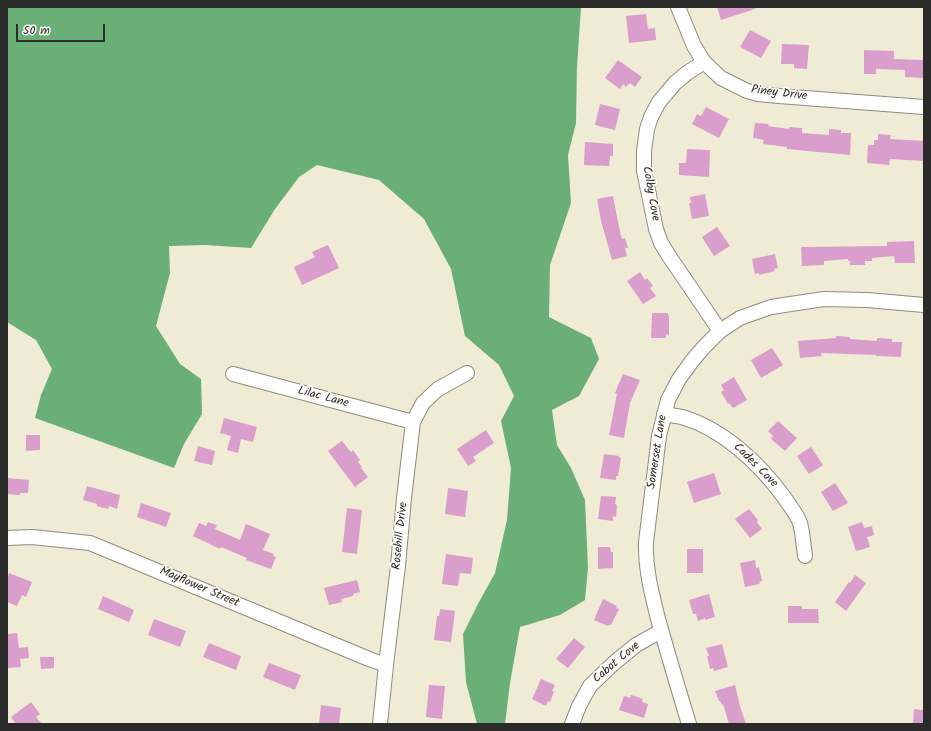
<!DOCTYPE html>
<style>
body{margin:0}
#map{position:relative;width:931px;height:731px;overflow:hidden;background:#f0ebd4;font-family:Kalam,sans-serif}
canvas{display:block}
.frame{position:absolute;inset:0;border:8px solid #2b2b2b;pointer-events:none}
.scale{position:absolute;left:16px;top:24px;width:89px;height:18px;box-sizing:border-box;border:2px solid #2b2b2b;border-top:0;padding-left:5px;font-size:12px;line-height:14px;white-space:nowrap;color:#2b2b2b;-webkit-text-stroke:3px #fdfcf7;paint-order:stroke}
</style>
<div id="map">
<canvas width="931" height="731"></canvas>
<div class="frame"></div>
<div class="scale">50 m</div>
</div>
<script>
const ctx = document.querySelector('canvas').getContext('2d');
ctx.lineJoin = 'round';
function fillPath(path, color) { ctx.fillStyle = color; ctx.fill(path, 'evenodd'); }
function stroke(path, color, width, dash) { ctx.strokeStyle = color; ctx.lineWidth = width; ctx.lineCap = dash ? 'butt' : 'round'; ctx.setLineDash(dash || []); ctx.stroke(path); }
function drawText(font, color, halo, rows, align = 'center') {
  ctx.font = font + ' Kalam,sans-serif'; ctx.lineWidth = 3.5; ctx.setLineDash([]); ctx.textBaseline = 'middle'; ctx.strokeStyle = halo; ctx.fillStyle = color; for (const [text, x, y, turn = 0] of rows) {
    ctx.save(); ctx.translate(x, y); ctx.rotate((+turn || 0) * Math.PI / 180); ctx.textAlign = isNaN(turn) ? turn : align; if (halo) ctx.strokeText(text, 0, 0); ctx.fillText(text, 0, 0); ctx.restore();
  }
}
fillPath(new Path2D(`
 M 7,7 L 581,7 L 577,67 L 576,123 L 568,155 L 571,203 L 550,265 L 549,317 L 591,338 L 599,359 L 579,396 L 552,410 L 557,445 L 571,468 L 585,500 L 588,568 L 585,600 L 560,615 L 520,627 L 510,683 L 505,724 L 477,724 L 466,682 L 463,634 L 479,602 L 495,573 L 507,520 L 511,468 L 501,421 L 514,396 L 499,365 L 465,336 L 451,269 L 424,219 L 379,180 L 317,165 L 299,177 L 275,209 L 251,248 L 206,245 L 169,246 L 170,273 L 156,326 L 180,364 L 201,379 L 202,414 L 184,444 L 174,468 L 35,418 L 41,395 L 52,369 L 36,340 L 7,322 Z`), '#6ab076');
fillPath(new Path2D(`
 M 717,7 L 755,7 L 755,9 L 721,20 Z
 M 646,14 L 648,29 L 655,28 L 656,40 L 629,43 L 626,16 Z
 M 750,30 L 771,41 L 761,58 L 740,47 Z
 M 782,44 L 809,45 L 807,69 L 794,68 L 794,64 L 781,64 Z
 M 864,50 L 894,51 L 894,59 L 924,60 L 924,78 L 905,77 L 905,70 L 876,69 L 876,74 L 864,74 Z
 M 618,60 L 642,77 L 635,87 L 630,83 L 629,85 L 628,84 L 626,87 L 623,84 L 620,89 L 605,78 Z
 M 600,104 L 620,109 L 615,130 L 595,125 Z
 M 706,107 L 729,119 L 719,138 L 692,124 L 697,114 L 701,116 Z
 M 755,123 L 769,124 L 768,126 L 789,129 L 789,127 L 802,128 L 802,133 L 829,135 L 829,129 L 841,130 L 841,133 L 851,133 L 850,155 L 787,149 L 787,147 L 763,144 L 764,140 L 753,138 Z
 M 878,134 L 891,135 L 890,139 L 924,141 L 924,161 L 890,159 L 889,165 L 867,163 L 868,145 L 874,145 L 874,140 L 878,140 Z
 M 585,142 L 613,144 L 613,156 L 610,156 L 609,166 L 584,165 Z
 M 687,149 L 710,150 L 709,177 L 679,175 L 679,163 L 686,163 Z
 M 705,194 L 709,216 L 692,219 L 689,203 L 691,203 L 690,197 Z
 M 613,196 L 620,232 L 622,239 L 625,238 L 628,248 L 625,248 L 627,256 L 612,260 L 601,221 L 597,199 Z
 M 717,227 L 730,246 L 714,256 L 702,237 Z
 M 914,241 L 915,263 L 895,263 L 894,256 L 872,258 L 872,261 L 865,261 L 865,265 L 850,265 L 850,261 L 848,261 L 848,259 L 824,261 L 824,265 L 802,266 L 801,247 L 887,246 L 887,242 Z
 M 328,245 L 339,268 L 302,285 L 294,267 L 315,257 L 312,252 Z
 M 775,254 L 778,268 L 774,269 L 775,271 L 759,275 L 759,273 L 755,274 L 752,259 Z
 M 640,272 L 645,280 L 647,278 L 653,286 L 650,288 L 656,296 L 643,304 L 627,281 Z
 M 652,313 L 668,313 L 668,315 L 669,315 L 669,335 L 666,334 L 666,338 L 651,338 Z
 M 836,336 L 850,337 L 850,339 L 877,341 L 877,338 L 892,339 L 892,342 L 902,342 L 901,357 L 876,356 L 876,355 L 821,353 L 822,356 L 800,358 L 798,341 L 836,338 Z
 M 772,348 L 783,365 L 761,378 L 751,360 Z
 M 623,374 L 640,380 L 630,403 L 624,438 L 609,435 L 617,394 L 615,393 Z
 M 734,377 L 747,400 L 733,408 L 729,403 L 728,404 L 721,392 L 724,390 L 721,385 Z
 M 224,418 L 257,427 L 253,442 L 241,439 L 238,453 L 227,450 L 231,436 L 220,433 Z
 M 778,421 L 797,438 L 785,451 L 771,439 L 773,436 L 768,431 Z
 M 486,430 L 494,443 L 473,457 L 476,461 L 468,466 L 457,449 Z
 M 26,435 L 40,435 L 40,450 L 26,451 Z
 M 342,441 L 351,452 L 353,450 L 360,460 L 358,462 L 362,467 L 361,468 L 368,477 L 355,487 L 328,451 Z
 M 198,446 L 215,451 L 212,465 L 194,461 Z
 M 811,447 L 823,465 L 809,474 L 797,456 Z
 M 604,454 L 619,456 L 619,457 L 621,458 L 618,476 L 616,476 L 616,480 L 600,478 Z
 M 714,473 L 721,494 L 694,503 L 687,482 Z
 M 7,478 L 29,480 L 28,493 L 20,493 L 20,495 L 7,494 Z
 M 835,483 L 848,503 L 833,511 L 821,492 Z
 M 87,486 L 120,495 L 117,509 L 109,506 L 108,509 L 97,506 L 97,504 L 83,500 Z
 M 448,488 L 468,491 L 465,517 L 445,514 Z
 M 601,496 L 616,497 L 615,504 L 617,505 L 616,517 L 613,516 L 613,521 L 598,519 Z
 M 141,503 L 171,513 L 166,527 L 137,517 Z
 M 347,508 L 362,510 L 357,554 L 342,552 Z
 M 749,509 L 758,520 L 757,522 L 762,529 L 750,538 L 735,519 Z
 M 208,522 L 217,525 L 215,529 L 240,540 L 246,524 L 270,534 L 263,550 L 274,554 L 273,556 L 276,557 L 271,569 L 246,560 L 247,558 L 221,547 L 220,549 L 193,536 L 199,523 L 206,526 Z
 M 862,522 L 864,528 L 872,526 L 874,535 L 867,537 L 870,547 L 856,551 L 848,527 Z
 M 598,547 L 610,547 L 611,552 L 613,552 L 613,568 L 598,569 Z
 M 687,549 L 703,549 L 703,573 L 687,573 Z
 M 446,554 L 473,558 L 471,574 L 460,573 L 458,586 L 442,584 Z
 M 755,560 L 756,568 L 759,567 L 762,581 L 759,582 L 760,584 L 745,587 L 740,563 Z
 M 9,573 L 32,582 L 26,597 L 22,595 L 17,606 L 7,602 L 7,579 Z
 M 855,575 L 866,583 L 846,611 L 835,602 L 849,582 L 850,583 Z
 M 357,580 L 360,592 L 353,594 L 353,596 L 341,599 L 342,602 L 329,605 L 324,588 Z
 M 709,594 L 715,617 L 705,620 L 705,618 L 698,621 L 696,614 L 693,614 L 689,600 Z
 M 103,596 L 134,610 L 129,622 L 98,609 Z
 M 603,599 L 617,606 L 616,608 L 619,609 L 611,625 L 609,625 L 608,626 L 594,620 Z
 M 788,606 L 802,606 L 802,609 L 818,609 L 819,623 L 788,623 Z
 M 440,609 L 455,611 L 451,642 L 434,640 L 437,616 L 439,616 Z
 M 154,619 L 186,631 L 180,647 L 148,635 Z
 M 17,633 L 19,648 L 28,647 L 29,658 L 20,659 L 21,667 L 7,668 L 7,634 Z
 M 574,638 L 585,647 L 568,668 L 556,659 Z
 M 209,643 L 241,656 L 236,670 L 203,657 Z
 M 722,644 L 728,667 L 714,671 L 713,668 L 710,669 L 707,656 L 709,656 L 706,648 Z
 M 40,657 L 54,657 L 54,668 L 41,669 Z
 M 269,663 L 301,675 L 295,690 L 263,677 Z
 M 541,679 L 555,685 L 552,691 L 554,692 L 550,702 L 548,701 L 546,706 L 532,699 Z
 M 429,685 L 445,686 L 442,719 L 426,717 Z
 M 735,685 L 740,706 L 746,724 L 729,724 L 723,704 L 722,705 L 720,701 L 719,701 L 715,691 Z
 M 631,695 L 643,699 L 642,702 L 648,704 L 644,718 L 619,710 L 624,696 L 630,698 Z
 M 31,702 L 40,714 L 36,717 L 42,724 L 16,724 L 11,717 Z
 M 321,705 L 341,708 L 339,724 L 319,724 Z
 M 914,709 L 924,710 L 924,724 L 913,724 Z`), '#d99ecc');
const minor = new Path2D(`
 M 678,7 L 694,46 L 704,62 L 721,78 L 747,91 L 758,94 L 779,96 L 924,107
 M 704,62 L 687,73 L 675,83 L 659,102 L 651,117 L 647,129 L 644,151 L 644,171 L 656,229 L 661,243 L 669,256 L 720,331
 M 233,374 L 413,422
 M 664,414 C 670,415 676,416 682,417 C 723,429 759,463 784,497 C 789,505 797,514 800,523 C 801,526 801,529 802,532 C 803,540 804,548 805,556
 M 7,538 L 32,537 L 90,543 L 369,659 L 386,665
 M 380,724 L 386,665 L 398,566 L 404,498 L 413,422 L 423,403 L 438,389 L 467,373
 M 572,724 L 579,706 L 590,686 L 614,663 L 636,645 L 661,631
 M 689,724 C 678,688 667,651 657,615 C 651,590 645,567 646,542 L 659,436 L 668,400 L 679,379 L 692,361 L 703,348 L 720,331 L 740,318 L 771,307 L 824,299 L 867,300 L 924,305`);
stroke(minor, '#8e8b80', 16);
stroke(minor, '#fff', 14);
drawText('12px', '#2b2b2b', '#fdfcf7', [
 ["Piney Drive",779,94,7],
 ["Colby Cove",650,194,80],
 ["Lilac Lane",323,398,15],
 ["Somerset Lane",658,452,-81],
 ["Cades Cove",755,466,45],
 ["Rosehill Drive",401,536,-84],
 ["Mayflower Street",199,588,23],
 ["Cabot Cove",617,663,-40]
]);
</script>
